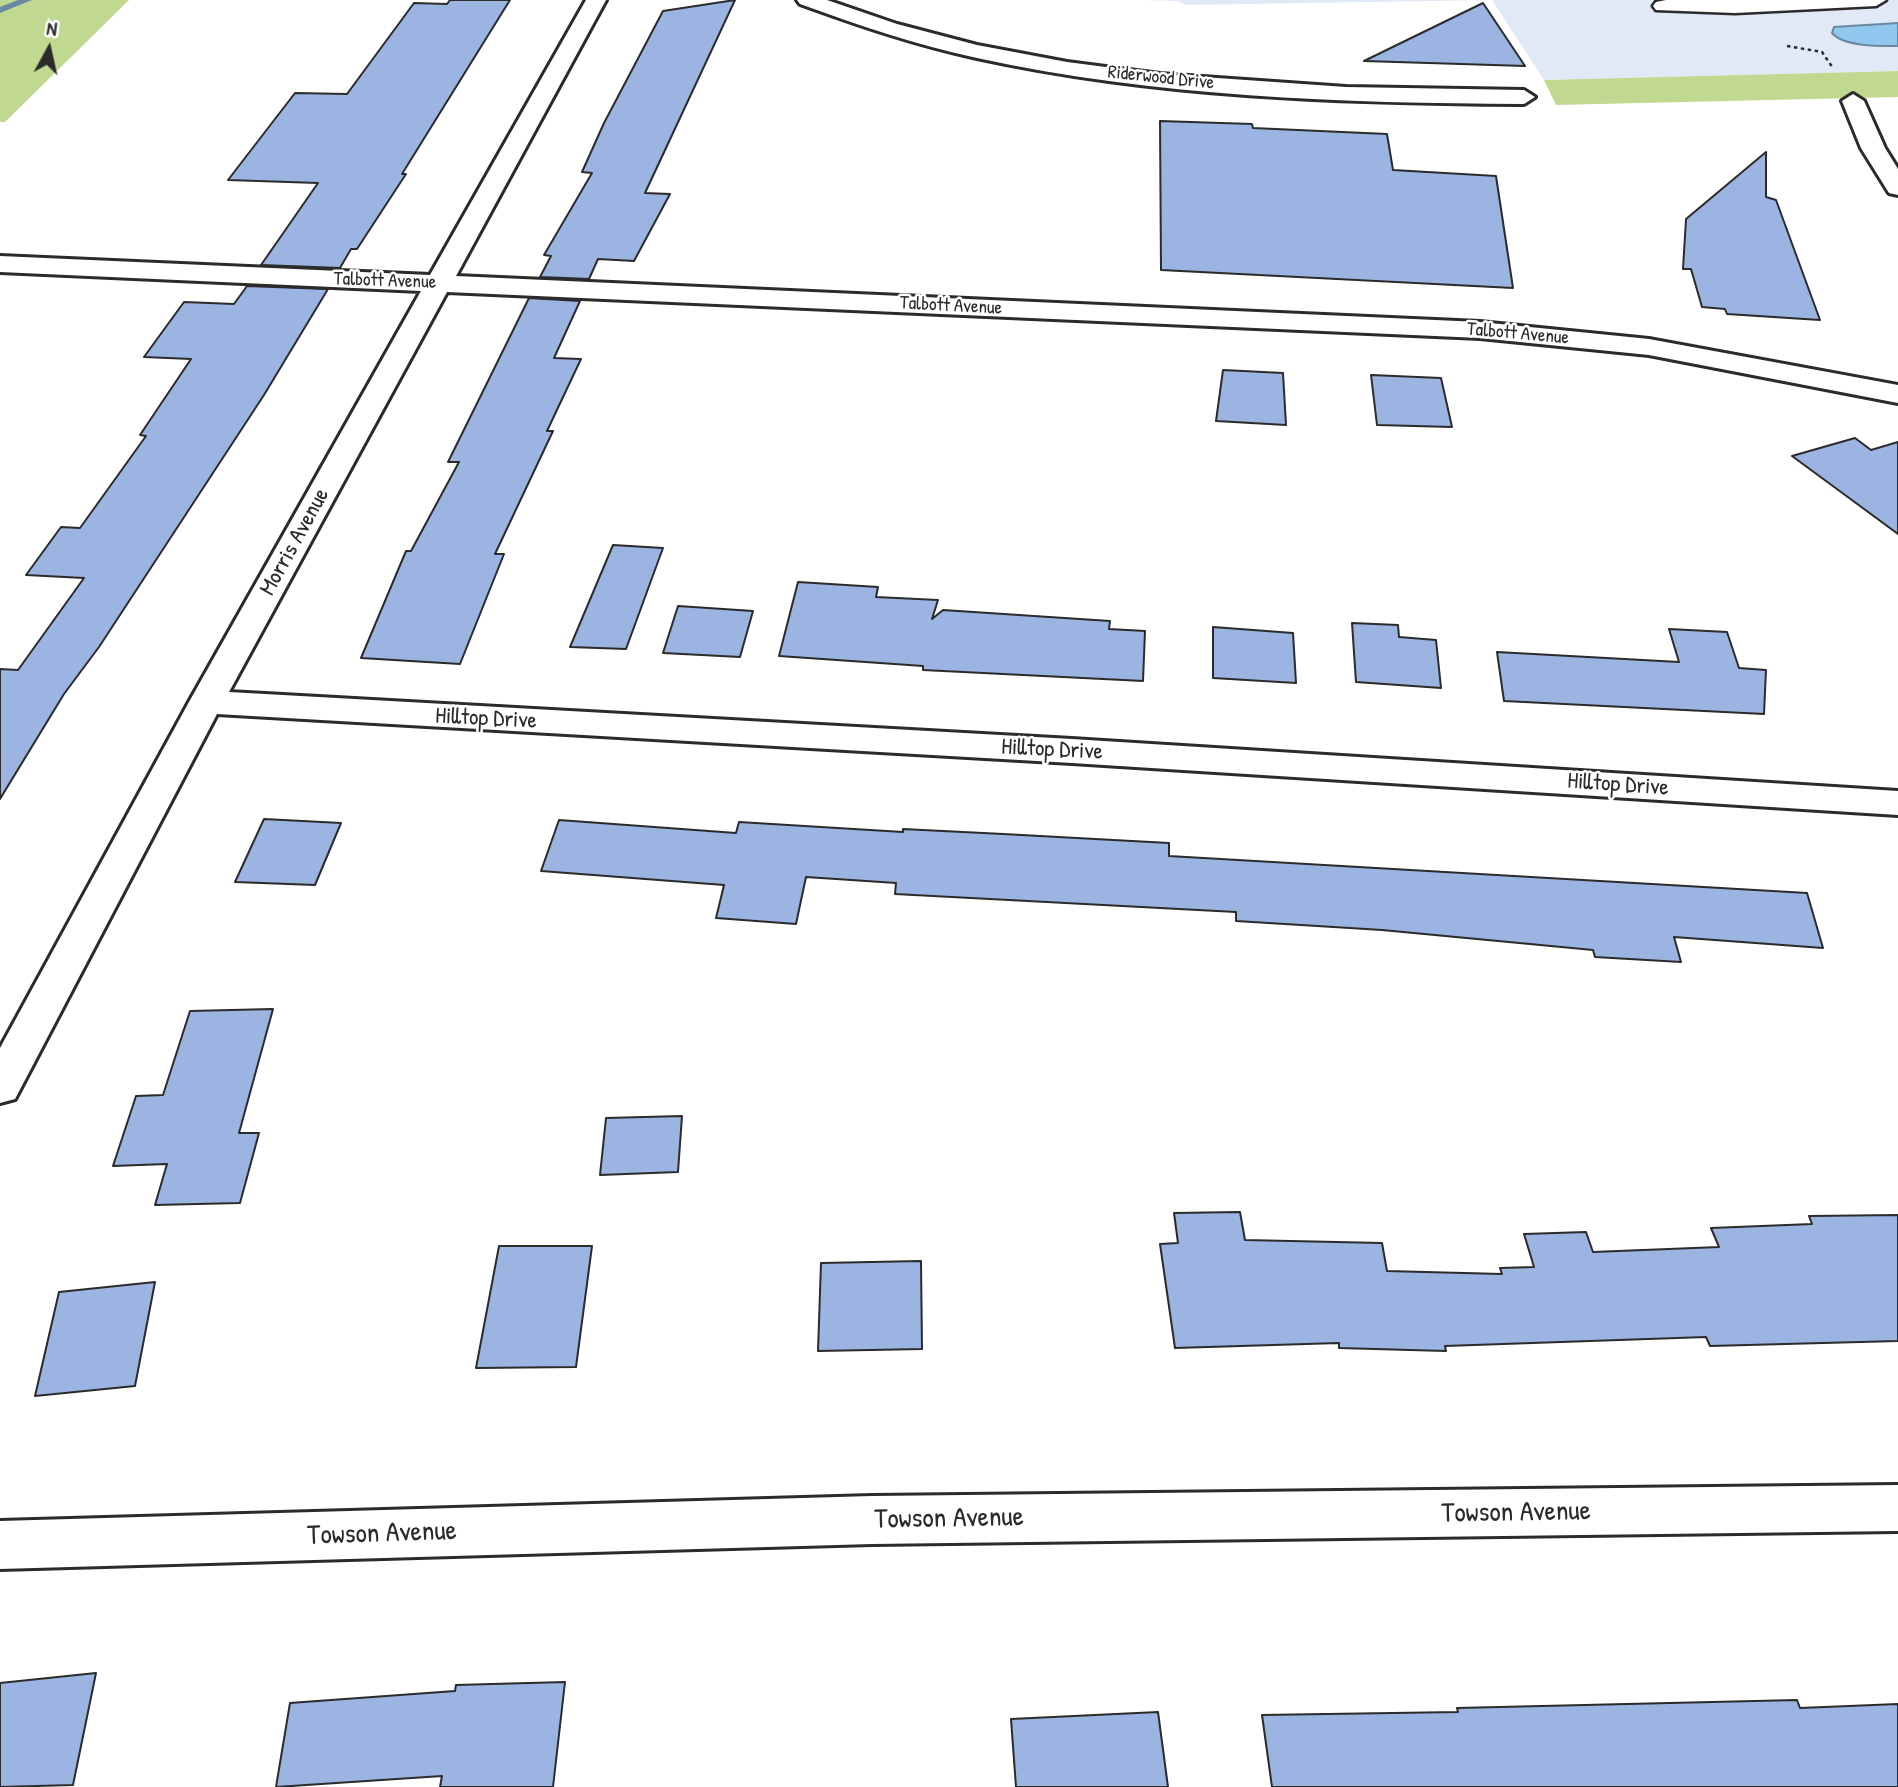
<!DOCTYPE html>
<style>
body{margin:0}
#map{position:relative;width:1898px;height:1787px;overflow:hidden;background:#fff;font-family:"Patrick Hand",sans-serif}
canvas{display:block}
.north{position:absolute;left:14px;top:14px;width:70px;height:70px;-webkit-text-stroke:5px #fff;paint-order:stroke;rotate:8deg;font-size:19px;font-weight:700;line-height:28px;text-align:center;color:#2b2b2b}
.north::after{content:'';display:block;margin:auto;width:24px;height:32px;background:#2b2b2b;clip-path:polygon(50% 0,100% 100%,50% 72%,0 100%)}
</style>
<div id="map">
<canvas width="1898" height="1787"></canvas>
<div class="north">N</div>
</div>
<script>
const ctx = document.querySelector('canvas').getContext('2d');
ctx.lineJoin = 'round';
function fillPath(path, color) { ctx.fillStyle = color; ctx.fill(path, 'evenodd'); }
function stroke(path, color, width, dash) { ctx.strokeStyle = color; ctx.lineWidth = width; ctx.lineCap = dash ? 'butt' : 'round'; ctx.setLineDash(dash || []); ctx.stroke(path); }
function drawText(font, color, halo, rows, align = 'center') {
  ctx.font = font + ' "Patrick Hand",sans-serif'; ctx.lineWidth = 5; ctx.setLineDash([]); ctx.textBaseline = 'middle'; ctx.strokeStyle = halo; ctx.fillStyle = color; for (const [text, x, y, turn = 0] of rows) {
    ctx.save(); ctx.translate(x, y); ctx.rotate((+turn || 0) * Math.PI / 180); ctx.textAlign = isNaN(turn) ? turn : align; if (halo) ctx.strokeText(text, 0, 0); ctx.fillText(text, 0, 0); ctx.restore();
  }
}
fillPath(new Path2D(`
 M 1145,0 L 1898,0 L 1898,71 L 1544,80 L 1492,0 L 1186,5 L 1177,1 Z`), '#e1e8f6');
fillPath(new Path2D(`
 M 0,0 L 129,0 L 5,122 L 0,122 Z
 M 1898,71 L 1898,97 L 1556,105 L 1544,80 Z`), '#c0d88f');
const water = new Path2D(`
 M 1898,23 L 1898,46 C 1880,46 1844,47 1832,33 L 1834,27 Z`);
fillPath(water, '#91c7ef');
stroke(water, '#6889a1', 2);
fillPath(new Path2D(`
 M 18,0 L 32,0 L 0,13 L 0,7 Z`), '#6889a1');
const building = new Path2D(`
 M 450,0 L 510,0 L 402,174 L 406,174 L 357,249 L 351,249 L 340,268 L 261,265 L 318,183 L 228,180 L 295,93 L 347,94 L 414,3 L 447,4 Z
 M 735,0 L 645,193 L 670,194 L 634,261 L 598,259 L 589,279 L 540,277 L 551,256 L 544,255 L 592,173 L 582,172 L 604,123 L 663,11 Z
 M 1483,3 L 1525,66 L 1364,61 Z
 M 1160,121 L 1252,124 L 1253,128 L 1387,134 L 1393,170 L 1496,176 L 1513,288 L 1161,270 Z
 M 1766,152 L 1766,197 L 1776,200 L 1820,320 L 1727,314 L 1725,309 L 1702,307 L 1691,269 L 1683,269 L 1686,219 Z
 M 247,286 L 328,289 L 264,395 L 99,647 L 64,694 L 0,799 L 0,669 L 18,670 L 84,578 L 26,575 L 61,527 L 80,528 L 146,436 L 140,435 L 191,359 L 144,357 L 184,302 L 234,304 Z
 M 529,298 L 580,301 L 554,358 L 581,359 L 547,431 L 553,431 L 495,554 L 504,554 L 460,664 L 361,658 L 406,551 L 411,551 L 459,462 L 448,462 Z
 M 1223,370 L 1283,373 L 1286,425 L 1216,421 Z
 M 1371,375 L 1441,378 L 1452,427 L 1377,425 Z
 M 1855,438 L 1871,450 L 1898,442 L 1898,534 L 1792,456 Z
 M 613,545 L 663,548 L 626,649 L 570,647 Z
 M 798,582 L 878,587 L 876,597 L 938,600 L 932,619 L 943,610 L 1110,621 L 1109,629 L 1145,631 L 1143,681 L 923,670 L 923,666 L 779,656 Z
 M 678,606 L 753,611 L 740,657 L 663,653 Z
 M 1352,623 L 1398,625 L 1399,637 L 1436,640 L 1441,688 L 1356,682 Z
 M 1213,627 L 1293,633 L 1296,683 L 1213,678 Z
 M 1669,629 L 1727,632 L 1739,668 L 1766,670 L 1764,714 L 1504,701 L 1497,652 L 1679,662 Z
 M 264,819 L 341,823 L 315,885 L 235,882 Z
 M 559,820 L 736,833 L 739,822 L 903,832 L 903,829 L 1003,834 L 1169,843 L 1169,856 L 1807,893 L 1823,948 L 1674,937 L 1681,962 L 1595,957 L 1593,950 L 1382,930 L 1236,921 L 1236,912 L 895,894 L 896,883 L 806,877 L 796,924 L 716,918 L 724,885 L 541,871 Z
 M 273,1009 L 239,1133 L 259,1133 L 240,1203 L 155,1205 L 167,1164 L 113,1166 L 136,1096 L 163,1095 L 190,1011 Z
 M 682,1116 L 678,1172 L 600,1175 L 606,1118 Z
 M 1240,1212 L 1245,1240 L 1382,1243 L 1387,1271 L 1502,1274 L 1500,1268 L 1534,1267 L 1524,1234 L 1586,1232 L 1593,1252 L 1719,1247 L 1711,1228 L 1812,1224 L 1809,1216 L 1898,1215 L 1898,1341 L 1710,1346 L 1706,1337 L 1445,1346 L 1446,1351 L 1339,1348 L 1339,1343 L 1175,1348 L 1160,1244 L 1178,1243 L 1174,1213 Z
 M 499,1246 L 592,1246 L 576,1367 L 476,1368 Z
 M 921,1261 L 922,1349 L 818,1351 L 821,1263 Z
 M 155,1282 L 135,1386 L 35,1396 L 59,1292 Z
 M 96,1673 L 73,1785 L 0,1787 L 0,1683 Z
 M 565,1682 L 553,1787 L 440,1787 L 442,1776 L 276,1787 L 290,1703 L 455,1691 L 456,1685 Z
 M 1797,1700 L 1800,1708 L 1898,1704 L 1898,1787 L 1272,1787 L 1262,1715 L 1458,1712 L 1457,1708 Z
 M 1158,1712 L 1168,1787 L 1016,1787 L 1011,1719 Z`);
fillPath(building, '#9bb4e1');
stroke(building, '#2b2b2b', 2);
const service = new Path2D(`
 M 1666,0 L 1886,0 L 1876,6 L 1735,13 L 1656,10 L 1653,6 L 1656,2 Z`);
const minor = new Path2D(`
 M 586,0 L 606,0 L 456,276 L 1480,322 L 1649,339 L 1898,385 L 1898,403 L 1649,355 L 1480,338 L 447,292 L 229,692 L 1072,739 L 1898,791 L 1898,815 L 1072,763 L 217,714 L 15,1099 L 0,1103 L 0,1048 L 189,702 L 421,291 L 0,272 L 0,256 L 430,275 Z
 M 797,0 L 827,0 L 897,24 L 977,45 L 1067,62 L 1160,74 L 1346,87 L 1524,90 L 1535,97 L 1524,104 C 1341,103 1157,97 977,58 C 916,45 858,25 800,4 Z
 M 1853,94 L 1864,101 L 1885,148 L 1898,169 L 1898,195 L 1889,193 L 1861,148 L 1842,101 Z
 M 1898,1485 L 1898,1531 L 872,1544 L 0,1569 L 0,1521 L 872,1496 Z`);
stroke(service, '#2b2b2b', 5);
stroke(minor, '#2b2b2b', 6);
stroke(new Path2D(`
 M 1787,46 L 1822,52 L 1833,68`), '#2b2b2b', 2.5, [3.5, 3.5]);
fillPath(service, '#fff');
fillPath(minor, '#fff');
drawText('19px', '#2b2b2b', '#fff', [
 ["Riderwood Drive",1161,78,6],
 ["Talbott Avenue",385,281,2],
 ["Talbott Avenue",951,306,3],
 ["Talbott Avenue",1518,334,5]
]);
drawText('23px', '#2b2b2b', '#fff', [
 ["Morris Avenue",295,542,-61],
 ["Hilltop Drive",486,719,3],
 ["Hilltop Drive",1052,750,3],
 ["Hilltop Drive",1618,785,4]
]);
drawText('28px', '#2b2b2b', '#fff', [
 ["Towson Avenue",1516,1513,-1],
 ["Towson Avenue",949,1519,-1],
 ["Towson Avenue",382,1534,-2]
]);
</script>
